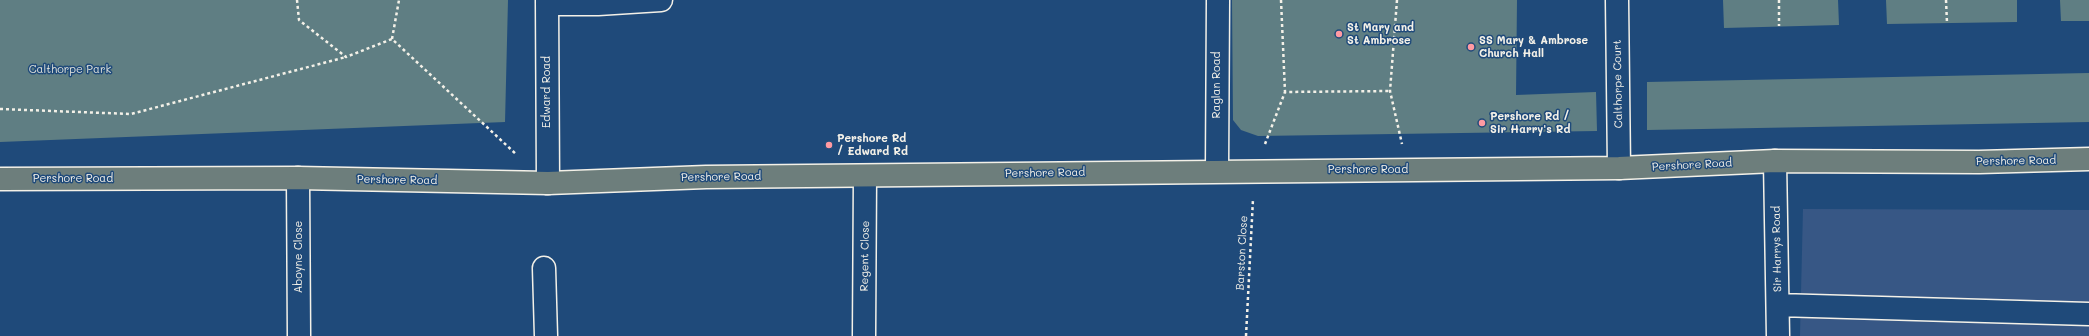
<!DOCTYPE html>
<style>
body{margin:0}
canvas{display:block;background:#1f4a7a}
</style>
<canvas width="2089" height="336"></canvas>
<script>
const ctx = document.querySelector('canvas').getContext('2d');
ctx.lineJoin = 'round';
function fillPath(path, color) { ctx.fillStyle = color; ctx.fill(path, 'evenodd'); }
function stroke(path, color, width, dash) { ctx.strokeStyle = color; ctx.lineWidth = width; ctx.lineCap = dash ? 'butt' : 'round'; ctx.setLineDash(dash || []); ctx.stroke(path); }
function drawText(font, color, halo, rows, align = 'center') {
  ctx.font = font + ' Mali,sans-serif'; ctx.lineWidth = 3; ctx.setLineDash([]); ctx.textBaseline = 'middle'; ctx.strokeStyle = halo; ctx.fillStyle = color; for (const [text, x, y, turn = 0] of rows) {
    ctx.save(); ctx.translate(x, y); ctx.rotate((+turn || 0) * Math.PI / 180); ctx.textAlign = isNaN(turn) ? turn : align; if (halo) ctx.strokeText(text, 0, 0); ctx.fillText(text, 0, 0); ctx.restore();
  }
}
fillPath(new Path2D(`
 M 1803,209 L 2089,210 L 2089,336 L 1800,336 Z`), '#375785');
fillPath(new Path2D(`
 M 0,0 L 508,0 L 505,122 L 0,142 Z
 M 1232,0 L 1517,0 L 1516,95 L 1596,92 L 1597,131 L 1258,136 L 1241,130 L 1233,120 Z
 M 1723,0 L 1838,0 L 1839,25 L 1724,28 Z
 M 1886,0 L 2017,0 L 2017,22 L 1887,24 Z
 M 2060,0 L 2089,0 L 2089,21 L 2061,21 Z
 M 2089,73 L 2089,122 L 1647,130 L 1647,82 Z`), '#5f7e83');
const minor = new Path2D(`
 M 547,0 L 548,183
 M 1617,0 L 1619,168
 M 547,4 L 598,4 L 661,0
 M 1775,161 L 1778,336
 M 1217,171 L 1218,0
 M 298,178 L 299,336
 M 544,268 L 546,336
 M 1778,305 L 2089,314
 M 864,336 L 865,176`);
const major = new Path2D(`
 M 0,179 L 298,178 L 548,183 L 706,177 L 1619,168 L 1775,161 L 1979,162 L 2089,159`);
stroke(minor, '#f4f1e8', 25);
stroke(major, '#f4f1e8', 25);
stroke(new Path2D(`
 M 297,0 L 299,20 L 346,57 L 392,39 L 517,155
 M 1281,0 L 1285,92
 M 1397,0 L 1390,91 L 1402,144
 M 1779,0 L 1779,26
 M 1946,0 L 1947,23
 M 392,39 L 399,0
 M 0,109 L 131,114 L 346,57
 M 1265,144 L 1285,92 L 1390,91
 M 1246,336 L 1253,199`), '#f4f1e8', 2.5, [3, 3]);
stroke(minor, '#1f4a7a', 22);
stroke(major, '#6d7e7c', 22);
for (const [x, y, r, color] of [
 [1339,34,4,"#ff9aa2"],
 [1471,47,4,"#ff9aa2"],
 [1482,123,4,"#ff9aa2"],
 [829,145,4,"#ff9aa2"]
]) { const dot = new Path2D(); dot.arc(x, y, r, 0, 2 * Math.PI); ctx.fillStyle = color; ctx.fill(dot); stroke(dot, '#1f4a7a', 1.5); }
drawText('bold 11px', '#f4f1e8', '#1f4a7a', [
 ["St Mary and",1347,28],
 ["St Ambrose",1347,41],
 ["SS Mary & Ambrose",1479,41],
 ["Church Hall",1479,54],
 ["Pershore Rd /",1490,117],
 ["Sir Harry's Rd",1490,130],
 ["Pershore Rd",837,139],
 ["/ Edward Rd",837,152]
], 'left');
drawText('11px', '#dee0d9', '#1f4a7a', [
 ["Calthorpe Park",70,70]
]);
drawText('11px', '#f4f1e8', '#1f4a7a', [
 ["Calthorpe Court",1618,84,-91],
 ["Raglan Road",1217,85,-90],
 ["Edward Road",547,92,-90],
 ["Pershore Road",2016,161,-1],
 ["Pershore Road",1692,165,-3],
 ["Pershore Road",1368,170],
 ["Pershore Road",1045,173,-1],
 ["Pershore Road",721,177,-1],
 ["Pershore Road",73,179],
 ["Pershore Road",397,180,1],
 ["Sir Harrys Road",1777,249,-91],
 ["Barston Close",1242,253,-87],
 ["Regent Close",865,256,-89],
 ["Aboyne Close",299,257,-90]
]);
</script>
